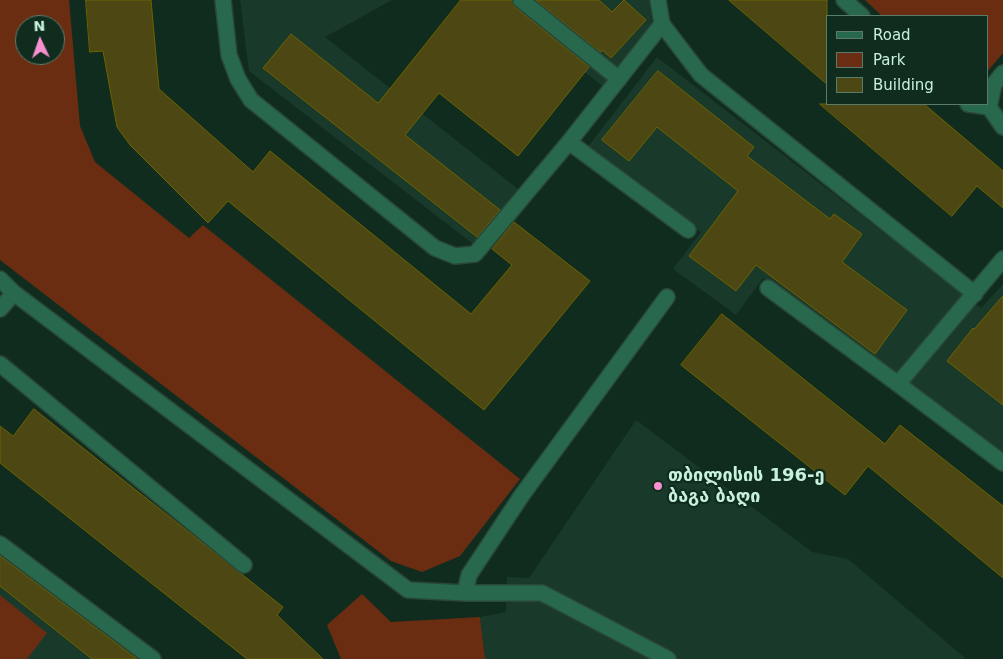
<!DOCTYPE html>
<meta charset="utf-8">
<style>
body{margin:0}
#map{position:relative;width:1003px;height:659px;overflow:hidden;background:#102c1f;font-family:"DejaVu Sans",sans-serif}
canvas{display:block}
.legend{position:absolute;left:826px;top:15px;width:162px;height:90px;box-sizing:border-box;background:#102c1f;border:1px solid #597b6a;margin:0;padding:6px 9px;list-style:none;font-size:15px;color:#c7f1db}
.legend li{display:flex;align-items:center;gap:10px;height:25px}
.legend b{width:25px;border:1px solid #597b6a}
.north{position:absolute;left:15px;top:15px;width:50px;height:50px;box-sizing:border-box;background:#102c1f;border:1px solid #597b6a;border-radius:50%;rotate:357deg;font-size:14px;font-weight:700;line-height:20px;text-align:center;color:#c7f1db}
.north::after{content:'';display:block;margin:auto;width:18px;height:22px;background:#f690d0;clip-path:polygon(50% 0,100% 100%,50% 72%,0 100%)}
</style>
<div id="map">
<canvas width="1003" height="659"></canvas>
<ul class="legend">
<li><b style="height:6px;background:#28684d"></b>Road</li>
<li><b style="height:14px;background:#6b2d12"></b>Park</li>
<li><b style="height:14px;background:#4d4713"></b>Building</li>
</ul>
<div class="north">N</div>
</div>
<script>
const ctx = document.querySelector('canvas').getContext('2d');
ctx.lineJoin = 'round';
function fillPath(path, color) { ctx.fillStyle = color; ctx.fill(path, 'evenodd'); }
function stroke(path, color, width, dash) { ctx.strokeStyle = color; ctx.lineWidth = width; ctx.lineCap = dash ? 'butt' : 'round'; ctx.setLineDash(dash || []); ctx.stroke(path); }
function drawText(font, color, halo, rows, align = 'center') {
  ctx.font = font + ' "DejaVu Sans","Noto Sans Georgian",sans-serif'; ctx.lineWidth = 4.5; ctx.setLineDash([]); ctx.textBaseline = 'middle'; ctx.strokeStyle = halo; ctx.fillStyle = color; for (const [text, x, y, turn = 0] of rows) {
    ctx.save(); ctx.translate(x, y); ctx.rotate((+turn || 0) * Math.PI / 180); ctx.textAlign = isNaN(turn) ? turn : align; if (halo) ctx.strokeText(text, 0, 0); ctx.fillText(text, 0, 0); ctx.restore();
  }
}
fillPath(new Path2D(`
 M 240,0 L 392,0 L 325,37 L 518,189 L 473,244 L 249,71 Z
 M 490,0 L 649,0 L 652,23 L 605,88 Z
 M 657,57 L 981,308 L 1003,284 L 1003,468 L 880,364 L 763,278 L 736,315 L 673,269 L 701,232 L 587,148 Z
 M 636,420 L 812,552 L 848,559 L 964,657 L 964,659 L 485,659 L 480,617 L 506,612 L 507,577 L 529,578 Z
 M 0,540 L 147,659 L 0,659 Z`), '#19392b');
fillPath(new Path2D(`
 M 0,0 L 69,0 L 80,126 L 95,162 L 189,238 L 203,225 L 520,479 L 460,556 L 422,572 L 391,561 L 0,260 ZM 25,25 L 55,25 L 55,55 L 25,55 Z
 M 865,0 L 1003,0 L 1003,53 L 987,72 L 987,16 L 882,16 Z
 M 362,594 L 391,622 L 480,617 L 485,659 L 341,659 L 327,625 Z
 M 0,595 L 47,633 L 27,659 L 0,659 Z`), '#6b2d12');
const building = new Path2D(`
 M 86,0 L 151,0 L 159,89 L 253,172 L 270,151 L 471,314 L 512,265 L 492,249 L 514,222 L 590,281 L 484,410 L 228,201 L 208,223 L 130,145 L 117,127 L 103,51 L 90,52 Z
 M 461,0 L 512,0 L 515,7 L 589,67 L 518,156 L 439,93 L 405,135 L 500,210 L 477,237 L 263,68 L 291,34 L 378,103 Z
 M 536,0 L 599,0 L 612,12 L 624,0 L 646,20 L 611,58 L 602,50 L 601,52 Z
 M 729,0 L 827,0 L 827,84 Z
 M 658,71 L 754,147 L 747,156 L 830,219 L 834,214 L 862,234 L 842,262 L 907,310 L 875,354 L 756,265 L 736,291 L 689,256 L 738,191 L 657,127 L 629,161 L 602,140 Z
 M 820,104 L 924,104 L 1003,171 L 1003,208 L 977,186 L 952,216 Z
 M 1003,296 L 1003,405 L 947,361 L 973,328 L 974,329 Z
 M 722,314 L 885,444 L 900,425 L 1003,506 L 1003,578 L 868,466 L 845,495 L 681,365 Z
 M 34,409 L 283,607 L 277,615 L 323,659 L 247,659 L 0,463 L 0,426 L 13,436 Z
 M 0,556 L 137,659 L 92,659 L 0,586 Z`);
fillPath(building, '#4d4713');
stroke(building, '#6d6300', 1);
const lane = new Path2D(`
 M 223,0 L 229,55 L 238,79 L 251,100 L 435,248 L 455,256 L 475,254 L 569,142 L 688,230
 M 521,0 L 619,79
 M 658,0 L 662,24 L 701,75 L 975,294
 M 844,0 L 862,16
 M 968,104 L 989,107
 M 569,142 L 662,24
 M 1003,259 L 898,384 L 1003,463
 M 0,279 L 14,293 L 408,590 L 465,593 L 542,593 L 668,659
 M 768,288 L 898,384
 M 0,309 L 14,293
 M 0,364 L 244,565
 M 0,544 L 153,659
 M 465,593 L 469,575 L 522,495 L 667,297`);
const street = new Path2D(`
 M 1003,73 L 994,84 L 989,107 L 1003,127`);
stroke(lane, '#2a4839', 18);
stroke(street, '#2a4839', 18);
stroke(lane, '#28684d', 15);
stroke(street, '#28684d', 15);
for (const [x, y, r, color] of [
 [658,486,5,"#f690d0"]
]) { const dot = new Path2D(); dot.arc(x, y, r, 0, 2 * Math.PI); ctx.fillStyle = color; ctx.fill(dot); stroke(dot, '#102c1f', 2); }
drawText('bold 18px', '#c7f1db', '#102c1f', [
 ["თბილისის 196-ე",668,476],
 ["ბაგა ბაღი",668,497]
], 'left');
</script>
